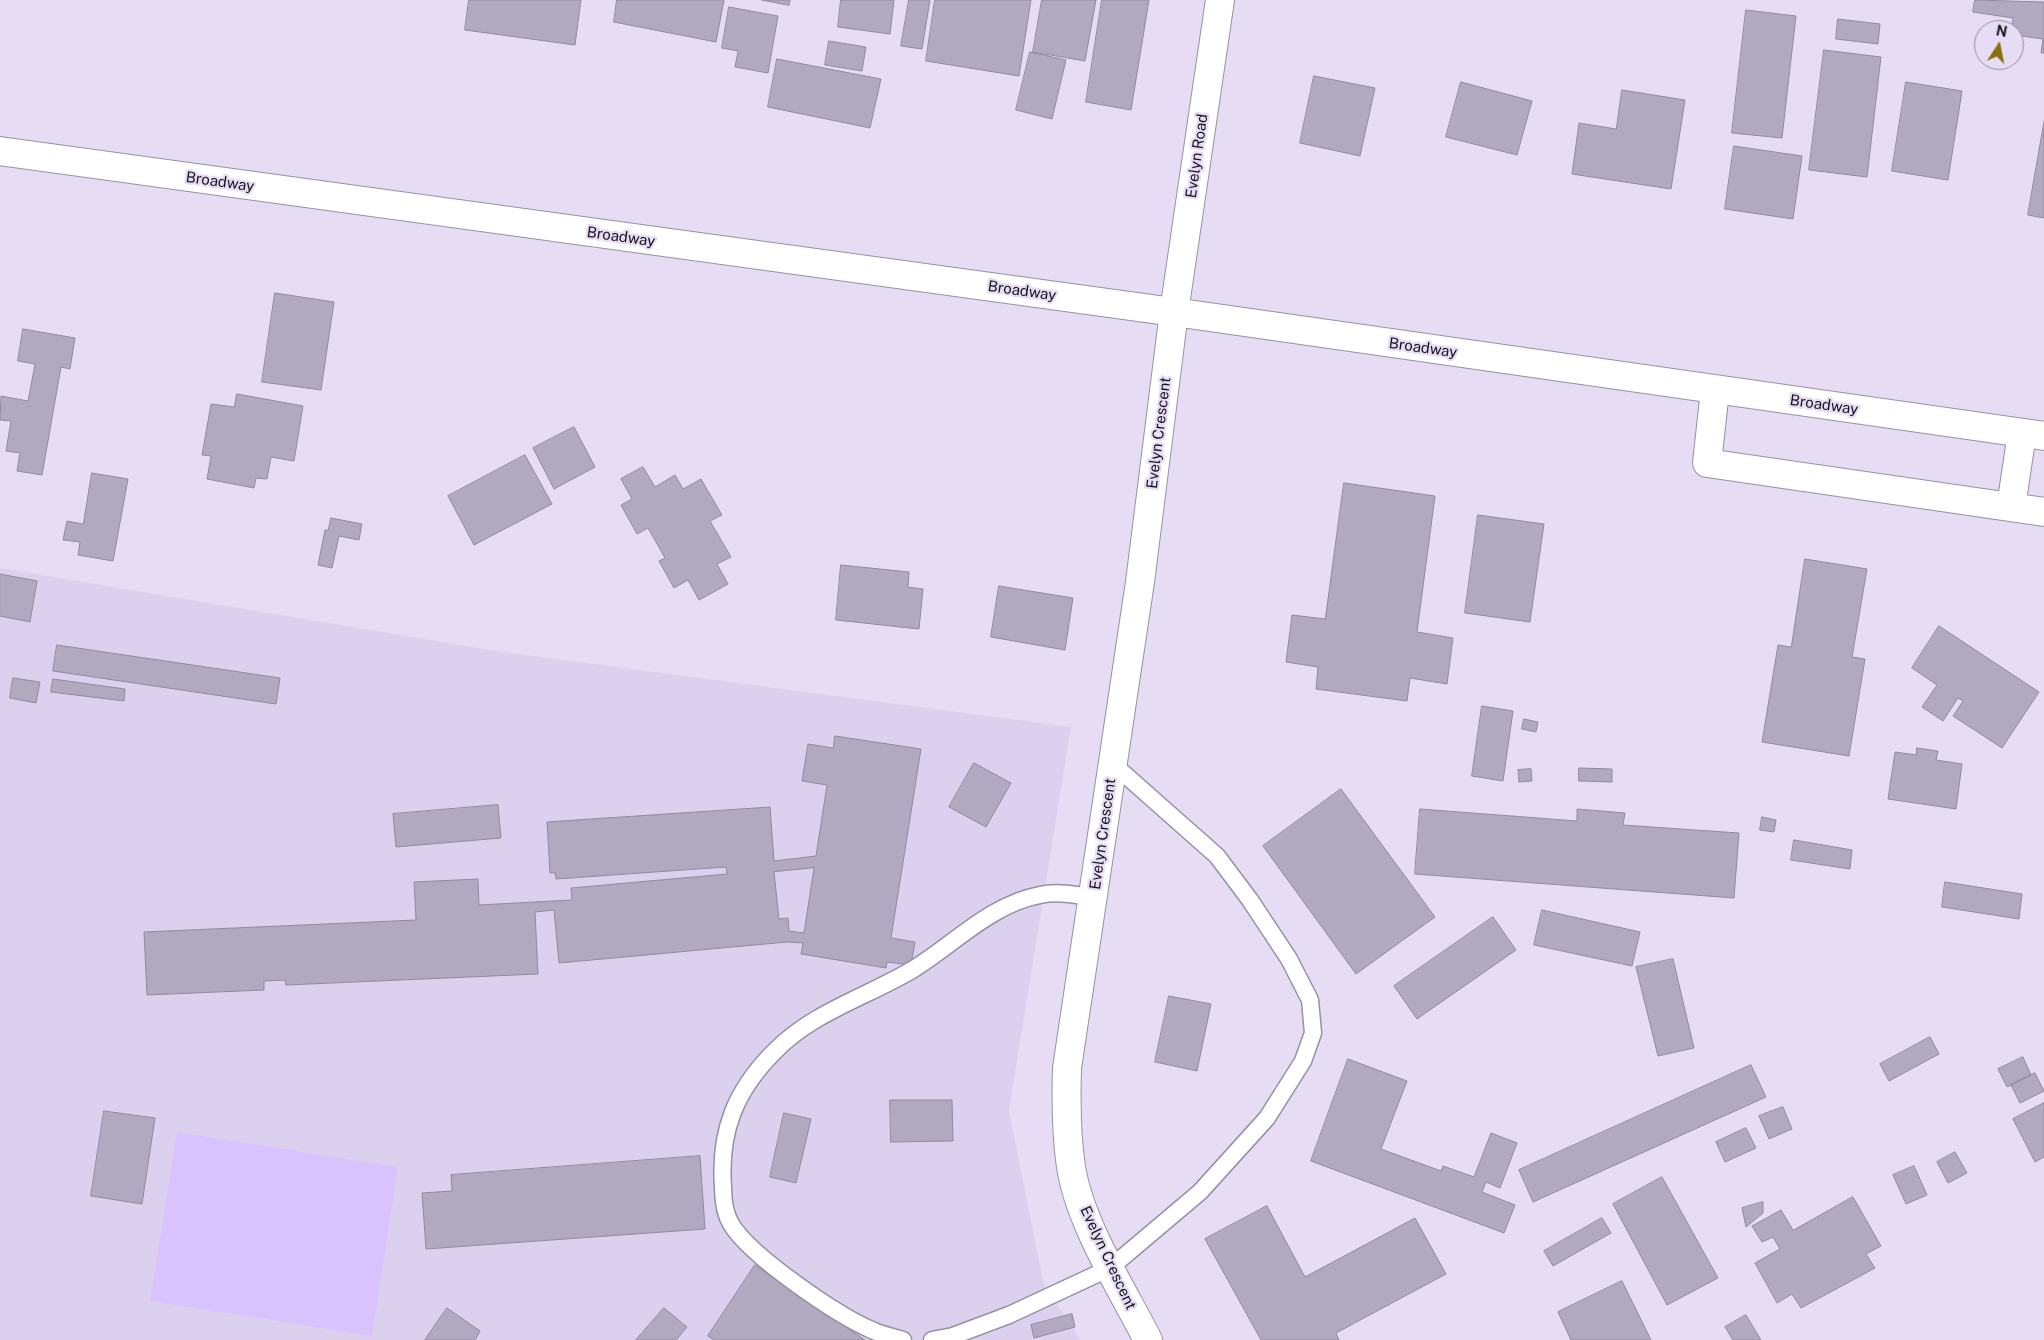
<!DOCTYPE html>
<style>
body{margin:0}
#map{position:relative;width:2044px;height:1340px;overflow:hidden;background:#e6ddf5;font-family:"Public Sans",sans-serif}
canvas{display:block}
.north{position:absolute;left:1974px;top:20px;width:50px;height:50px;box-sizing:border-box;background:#e6ddf5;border:1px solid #938c9e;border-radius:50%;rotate:11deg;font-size:14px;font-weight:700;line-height:20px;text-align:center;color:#16131b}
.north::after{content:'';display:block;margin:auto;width:18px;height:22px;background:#8a6f11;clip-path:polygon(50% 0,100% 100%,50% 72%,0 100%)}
</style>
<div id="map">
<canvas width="2044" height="1340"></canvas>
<div class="north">N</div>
</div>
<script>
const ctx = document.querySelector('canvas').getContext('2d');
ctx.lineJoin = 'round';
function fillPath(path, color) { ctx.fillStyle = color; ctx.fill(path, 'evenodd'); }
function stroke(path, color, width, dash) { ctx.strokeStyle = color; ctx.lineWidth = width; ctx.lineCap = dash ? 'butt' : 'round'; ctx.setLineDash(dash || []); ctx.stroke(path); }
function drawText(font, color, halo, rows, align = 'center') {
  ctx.font = font + ' "Public Sans",sans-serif'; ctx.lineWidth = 4.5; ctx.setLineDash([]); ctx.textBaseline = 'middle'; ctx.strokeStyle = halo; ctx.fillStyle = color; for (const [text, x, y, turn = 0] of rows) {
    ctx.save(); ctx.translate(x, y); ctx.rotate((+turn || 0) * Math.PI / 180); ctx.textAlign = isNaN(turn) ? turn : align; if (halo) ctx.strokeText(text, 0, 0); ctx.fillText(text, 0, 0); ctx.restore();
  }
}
fillPath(new Path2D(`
 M 0,568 L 496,651 L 1071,727 L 1009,1110 L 1044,1285 L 1081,1340 L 0,1340 Z`), '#dbd1ef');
fillPath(new Path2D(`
 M 177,1132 L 398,1167 L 372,1336 L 150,1301 Z`), '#d9c3fe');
const building = new Path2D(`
 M 469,0 L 581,0 L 575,45 L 465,30 Z
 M 617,0 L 724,0 L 716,42 L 614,22 Z
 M 762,0 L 790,0 L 789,5 Z
 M 841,0 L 894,0 L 890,34 L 838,27 Z
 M 909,0 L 930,0 L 922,49 L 901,46 Z
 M 935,0 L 1031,0 L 1019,76 L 926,61 Z
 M 1042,0 L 1096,0 L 1085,61 L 1033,52 Z
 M 1102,0 L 1149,0 L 1131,110 L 1086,102 Z
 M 1975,0 L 2044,2 L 2044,53 L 2041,53 L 2043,39 L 2014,35 L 2014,30 L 2011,30 L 2013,18 L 1973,12 Z
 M 729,7 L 778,16 L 768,73 L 735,67 L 738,51 L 722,48 Z
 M 1746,10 L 1796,16 L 1782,138 L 1732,133 Z
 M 1838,19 L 1880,24 L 1878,44 L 1836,39 Z
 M 829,41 L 866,47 L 862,71 L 825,65 Z
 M 1824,50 L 1881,57 L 1867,177 L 1809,170 Z
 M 1030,52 L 1066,60 L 1052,119 L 1016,110 Z
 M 777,59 L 881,79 L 870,128 L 768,107 Z
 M 1314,76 L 1375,88 L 1360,156 L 1300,143 Z
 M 1461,82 L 1532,101 L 1517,155 L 1446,137 Z
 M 1906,82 L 1962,91 L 1948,180 L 1892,171 Z
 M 1622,90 L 1685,100 L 1671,189 L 1572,174 L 1579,123 L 1616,129 Z
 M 2044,122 L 2044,218 L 2028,215 Z
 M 1734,146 L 1802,156 L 1793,219 L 1725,209 Z
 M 275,293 L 334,302 L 321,390 L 262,382 Z
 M 23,329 L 75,338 L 70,369 L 61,367 L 42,475 L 17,471 L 20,453 L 6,451 L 11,421 L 0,420 L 1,396 L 28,401 L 35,364 L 18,361 Z
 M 237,394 L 303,406 L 294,461 L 271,457 L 267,479 L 256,478 L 254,488 L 207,479 L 211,456 L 202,455 L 211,404 L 234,407 Z
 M 574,427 L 595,467 L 554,489 L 533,448 Z
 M 525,455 L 552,504 L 474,545 L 448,496 Z
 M 643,467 L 655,487 L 675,475 L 683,489 L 701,479 L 722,515 L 710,521 L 731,557 L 717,564 L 728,584 L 699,600 L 688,580 L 674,588 L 659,561 L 665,558 L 648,528 L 637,534 L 621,505 L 632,499 L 621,479 Z
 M 92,473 L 128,479 L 113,561 L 78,555 L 80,542 L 63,540 L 67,521 L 83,524 Z
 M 1344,483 L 1435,496 L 1417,632 L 1453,638 L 1447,684 L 1410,678 L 1407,701 L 1316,689 L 1318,667 L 1286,662 L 1292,615 L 1325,619 Z
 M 1478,515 L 1544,524 L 1530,622 L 1465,613 Z
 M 331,518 L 362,524 L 359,540 L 339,536 L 332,568 L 318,565 L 325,530 L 328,530 Z
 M 1805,559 L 1867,569 L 1852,657 L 1865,659 L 1849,756 L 1762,742 L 1778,645 L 1791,647 Z
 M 841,565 L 909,572 L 908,587 L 923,589 L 919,629 L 836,620 Z
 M 0,574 L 37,581 L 30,622 L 0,616 Z
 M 999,586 L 1073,598 L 1065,650 L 991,637 Z
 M 1939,626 L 2039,692 L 2002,748 L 1953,716 L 1963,701 L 1958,698 L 1943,721 L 1922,707 L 1937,685 L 1912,668 Z
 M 57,645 L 280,678 L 276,704 L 53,671 Z
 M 13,678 L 40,682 L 36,703 L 10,698 Z
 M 53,679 L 125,689 L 124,701 L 51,692 Z
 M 1482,706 L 1513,711 L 1503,781 L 1472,776 Z
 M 1524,719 L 1538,722 L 1536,732 L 1522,729 Z
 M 835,736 L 921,749 L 891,938 L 915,942 L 911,965 L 887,962 L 886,968 L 801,954 L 803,943 L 787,942 L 559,963 L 554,910 L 535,912 L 538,974 L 286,985 L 285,980 L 264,981 L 264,990 L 147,995 L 144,932 L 416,920 L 414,882 L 478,879 L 479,905 L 572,900 L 571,888 L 727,874 L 726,867 L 556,879 L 555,873 L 550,873 L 547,822 L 770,807 L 774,861 L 816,856 L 827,785 L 802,781 L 808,744 L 833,748 ZM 814,868 L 804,933 L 789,931 L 788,918 L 779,919 L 774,872 Z
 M 1917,748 L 1938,751 L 1936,760 L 1962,764 L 1956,809 L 1888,799 L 1895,752 L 1916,755 Z
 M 974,763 L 1011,783 L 986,827 L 949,807 Z
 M 1579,768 L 1612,769 L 1612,782 L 1579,781 Z
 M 1531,769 L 1532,781 L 1519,782 L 1518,770 Z
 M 1341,789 L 1435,917 L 1356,974 L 1263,846 Z
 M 498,805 L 501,838 L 396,847 L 393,814 Z
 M 1420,809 L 1577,821 L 1577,809 L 1625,813 L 1623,825 L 1739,833 L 1734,898 L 1415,874 Z
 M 1762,817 L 1776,820 L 1774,832 L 1760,830 Z
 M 1794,840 L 1852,850 L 1850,869 L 1791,860 Z
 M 1945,882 L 2022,894 L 2019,919 L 1942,907 Z
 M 1542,910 L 1640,932 L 1632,966 L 1534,945 Z
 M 1493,917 L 1516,950 L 1417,1019 L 1394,986 Z
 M 1673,959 L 1694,1048 L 1658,1056 L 1636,967 Z
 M 1169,996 L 1211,1004 L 1197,1071 L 1155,1062 Z
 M 1930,1037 L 1939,1054 L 1889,1081 L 1880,1064 Z
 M 2023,1057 L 2031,1075 L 2007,1087 L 1998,1069 Z
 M 1348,1059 L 1407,1081 L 1381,1149 L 1441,1171 L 1443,1166 L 1474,1177 L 1491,1133 L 1517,1143 L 1500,1188 L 1486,1182 L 1482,1192 L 1515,1205 L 1504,1233 L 1311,1161 Z
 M 1751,1065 L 1766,1097 L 1533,1202 L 1519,1170 Z
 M 2035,1073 L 2044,1091 L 2020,1103 L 2011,1085 Z
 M 890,1100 L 952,1100 L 953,1141 L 891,1142 Z
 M 2044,1103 L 2044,1157 L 2035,1162 L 2013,1119 Z
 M 1783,1107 L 1792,1129 L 1769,1139 L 1759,1116 Z
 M 104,1111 L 155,1118 L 142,1204 L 91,1196 Z
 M 784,1113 L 811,1119 L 796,1183 L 770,1177 Z
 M 1746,1128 L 1756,1148 L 1725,1162 L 1716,1142 Z
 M 1955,1152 L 1967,1173 L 1948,1183 L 1937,1162 Z
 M 700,1156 L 705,1229 L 426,1249 L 422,1193 L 452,1191 L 451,1175 Z
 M 1914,1166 L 1927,1195 L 1906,1204 L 1893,1175 Z
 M 1662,1177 L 1718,1278 L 1667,1305 L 1613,1204 Z
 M 1853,1197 L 1881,1246 L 1866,1254 L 1875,1268 L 1801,1308 L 1792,1294 L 1777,1303 L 1755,1263 L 1780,1249 L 1773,1237 L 1762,1242 L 1752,1226 L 1781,1210 L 1793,1230 Z
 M 1763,1202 L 1763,1213 L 1746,1227 L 1742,1208 Z
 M 1267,1206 L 1305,1277 L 1415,1218 L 1446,1274 L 1336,1333 L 1339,1340 L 1261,1340 L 1205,1239 Z
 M 1602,1218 L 1611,1233 L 1553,1266 L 1544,1251 Z
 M 755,1265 L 865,1340 L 714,1340 L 708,1336 Z
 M 1622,1281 L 1651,1340 L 1571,1340 L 1558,1312 Z
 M 447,1308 L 480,1331 L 475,1340 L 425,1340 Z
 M 664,1308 L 687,1327 L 676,1340 L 636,1340 Z
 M 1072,1314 L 1075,1327 L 1034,1338 L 1031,1325 Z
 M 1746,1315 L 1761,1340 L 1733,1340 L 1725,1327 Z`);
fillPath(building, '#b1a9bf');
stroke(building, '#918a9f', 1);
const lane = new Path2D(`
 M 903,1340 C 894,1337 883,1335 874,1331 C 838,1316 750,1256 731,1224 C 725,1214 723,1198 723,1187 C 719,1132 735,1091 774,1052 C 811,1013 866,997 912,970 C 953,945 991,904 1040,895 C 1057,891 1076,895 1093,897
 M 932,1340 L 953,1336 L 1009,1315 L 1110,1268 L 1200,1192 L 1267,1118 L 1303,1061 L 1313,1033 L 1310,1000 L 1289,959 L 1250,900 L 1217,856 L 1113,764`);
const street = new Path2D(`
 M 1715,390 L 1707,463 L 2044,512
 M 2011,507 L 2022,433
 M 1148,1340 C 1122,1289 1080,1224 1071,1167 C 1066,1134 1066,1101 1067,1068 L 1140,582 L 1174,312 L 1220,0`);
const secondary = new Path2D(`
 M 0,151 L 1174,312 L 2044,436`);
stroke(lane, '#9790a5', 19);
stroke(street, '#9790a5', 30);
stroke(secondary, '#9790a5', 30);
stroke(lane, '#fff', 16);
stroke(street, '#fff', 28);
stroke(secondary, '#fff', 28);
drawText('15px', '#16131b', '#e6ddf5', [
 ["Evelyn Road",1197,156,-82],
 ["Broadway",220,182,8],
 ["Broadway",621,237,8],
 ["Broadway",1022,291,8],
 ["Broadway",1423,348,8],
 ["Broadway",1824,405,8],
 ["Evelyn Crescent",1159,433,-83],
 ["Evelyn Crescent",1103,834,-82],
 ["Evelyn Crescent",1108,1258,65]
]);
</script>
